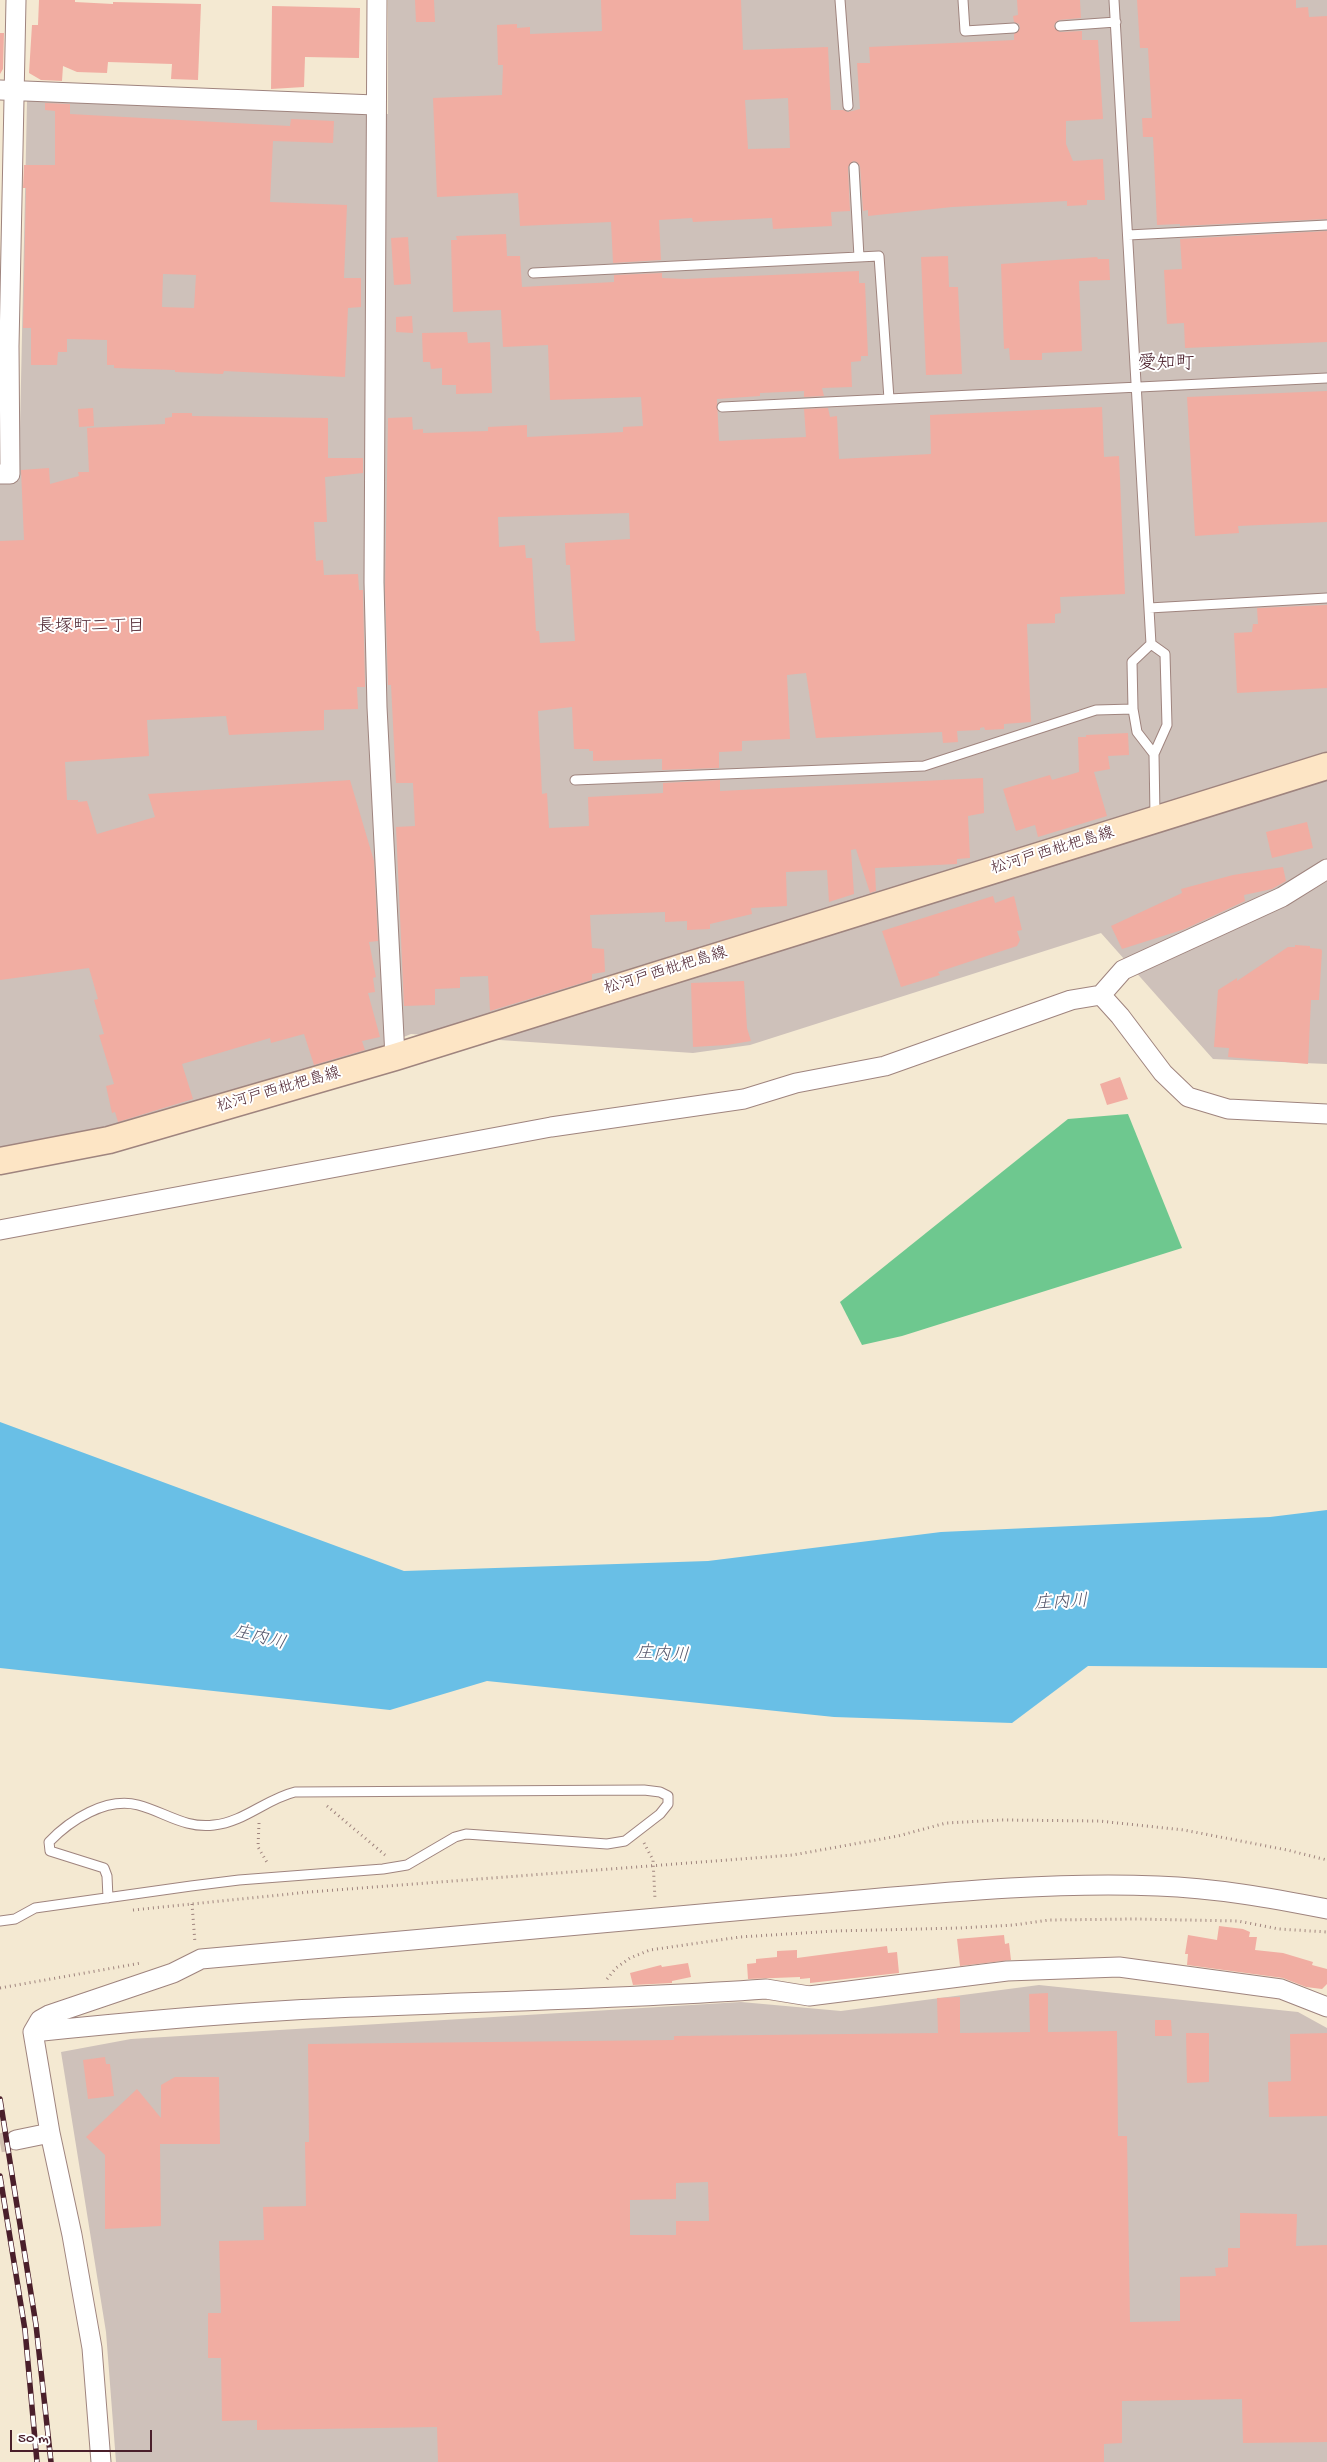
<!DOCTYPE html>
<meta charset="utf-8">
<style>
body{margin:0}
#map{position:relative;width:1327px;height:2462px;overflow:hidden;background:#f4e9d2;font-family:"Gochi Hand",sans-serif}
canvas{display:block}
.scale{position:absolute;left:10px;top:2430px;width:142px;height:22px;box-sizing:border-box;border:2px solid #4a1f2b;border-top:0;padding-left:6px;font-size:15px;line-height:18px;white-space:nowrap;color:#4a1f2b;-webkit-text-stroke:4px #fff;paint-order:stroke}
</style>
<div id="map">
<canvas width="1327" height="2462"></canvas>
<div class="scale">50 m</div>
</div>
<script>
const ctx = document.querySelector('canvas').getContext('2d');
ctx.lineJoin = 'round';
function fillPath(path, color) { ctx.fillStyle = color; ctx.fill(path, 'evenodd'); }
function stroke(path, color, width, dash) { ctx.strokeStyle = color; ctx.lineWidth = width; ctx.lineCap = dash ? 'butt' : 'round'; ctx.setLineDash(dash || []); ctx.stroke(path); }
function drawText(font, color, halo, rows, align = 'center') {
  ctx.font = font + ' "Gochi Hand","Klee One",sans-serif'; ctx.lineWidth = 4; ctx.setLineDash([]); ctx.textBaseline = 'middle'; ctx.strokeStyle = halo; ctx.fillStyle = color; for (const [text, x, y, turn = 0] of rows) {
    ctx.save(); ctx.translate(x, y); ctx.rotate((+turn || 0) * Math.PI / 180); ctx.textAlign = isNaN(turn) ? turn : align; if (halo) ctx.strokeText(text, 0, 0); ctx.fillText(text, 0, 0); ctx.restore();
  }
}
fillPath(new Path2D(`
 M 388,0 L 1327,0 L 1327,1064 L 1213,1059 L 1101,933 L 750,1045 L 693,1053 L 411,1034 L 377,1048 L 183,1107 L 106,1128 L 0,1148 L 0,477 L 19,475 L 27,101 L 32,97 L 388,114 Z
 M 1039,1985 L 1298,2012 L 1327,2028 L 1327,2462 L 116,2462 L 106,2332 L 61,2052 L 131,2039 L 741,2002 L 841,2011 Z`), '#cec1ba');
fillPath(new Path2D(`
 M 1128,1114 L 1182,1248 L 902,1336 L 862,1345 L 840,1302 L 1068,1119 Z`), '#6ec88f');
fillPath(new Path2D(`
 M 0,1422 L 404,1571 L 708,1561 L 941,1532 L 1270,1517 L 1327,1510 L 1327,1668 L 1088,1666 L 1012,1723 L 834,1717 L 487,1681 L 390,1710 L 0,1668 Z`), '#69bfe6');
fillPath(new Path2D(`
 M 39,0 L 75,0 L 75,2 L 113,4 L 113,2 L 201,4 L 198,80 L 171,79 L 172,64 L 108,62 L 107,73 L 77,72 L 63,66 L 62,81 L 41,80 L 29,73 L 32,25 L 38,25 Z
 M 415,0 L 434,0 L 435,22 L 416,22 Z
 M 601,0 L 741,0 L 743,50 L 828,47 L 831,110 L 843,110 L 848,112 L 860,109 L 857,63 L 870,63 L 869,47 L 1014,40 L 1014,34 L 1020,28 L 1019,24 L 1014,22 L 1013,16 L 1018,15 L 1017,0 L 1080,0 L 1081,18 L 1059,20 L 1055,23 L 1054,27 L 1060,32 L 1082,31 L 1082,40 L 1098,40 L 1103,119 L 1066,121 L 1066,144 L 1073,161 L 1103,159 L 1105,200 L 1087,200 L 1087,205 L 1067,206 L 1067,201 L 952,207 L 868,216 L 868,210 L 863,211 L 860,166 L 857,162 L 853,161 L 848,167 L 850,211 L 831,212 L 832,226 L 773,229 L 772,218 L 693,222 L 692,218 L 659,220 L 661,260 L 613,263 L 611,222 L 520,226 L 518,193 L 437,197 L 433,98 L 502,95 L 503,65 L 498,65 L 497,25 L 517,24 L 517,28 L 530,27 L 530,34 L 602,31 ZM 788,98 L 790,148 L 748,149 L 745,100 Z
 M 1137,0 L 1296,0 L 1296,8 L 1308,7 L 1309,17 L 1327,16 L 1327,219 L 1180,226 L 1180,224 L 1157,225 L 1153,137 L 1143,137 L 1142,118 L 1152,118 L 1148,48 L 1140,48 Z
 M 272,6 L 360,8 L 359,58 L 305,57 L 304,87 L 271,89 Z
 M 0,33 L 4,33 L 3,69 L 0,74 Z
 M 45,103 L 70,104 L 70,114 L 290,126 L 291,119 L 334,121 L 333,143 L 273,141 L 270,202 L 347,205 L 344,278 L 361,278 L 361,307 L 348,308 L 345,377 L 224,371 L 223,374 L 175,372 L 175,370 L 114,368 L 114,365 L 107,365 L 107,340 L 67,339 L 67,352 L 58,352 L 57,365 L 31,365 L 31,328 L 23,328 L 26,188 L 23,188 L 24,165 L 55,165 L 55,111 L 45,110 ZM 163,274 L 196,275 L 194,308 L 162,307 Z
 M 1327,231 L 1327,342 L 1185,348 L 1184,323 L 1167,324 L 1164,270 L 1182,269 L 1180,239 Z
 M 506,234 L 507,256 L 520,256 L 522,287 L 614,282 L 614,275 L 662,273 L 662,278 L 685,279 L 859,271 L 859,283 L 865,283 L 868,356 L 861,356 L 861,361 L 851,362 L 852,387 L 822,388 L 824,396 L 804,397 L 804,391 L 760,393 L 760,396 L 717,399 L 719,441 L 806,437 L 804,409 L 828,408 L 830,417 L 837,416 L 839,459 L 931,454 L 930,415 L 1102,407 L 1104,457 L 1119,456 L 1125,594 L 1060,597 L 1061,613 L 1055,614 L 1055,623 L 1027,624 L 1031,722 L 1004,724 L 1004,729 L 985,730 L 984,727 L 980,728 L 980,730 L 957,731 L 958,742 L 943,743 L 942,732 L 816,738 L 806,673 L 787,675 L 790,739 L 742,741 L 742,751 L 719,752 L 719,768 L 662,770 L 662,759 L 593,761 L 593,751 L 589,751 L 589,749 L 574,749 L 572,707 L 538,711 L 542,794 L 547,793 L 549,828 L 589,826 L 588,797 L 663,793 L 663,783 L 720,780 L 720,791 L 983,778 L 984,813 L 968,816 L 970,858 L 957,859 L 957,864 L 875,868 L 876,891 L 870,893 L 856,849 L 851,850 L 854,894 L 829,902 L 827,870 L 786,872 L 787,906 L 751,908 L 752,914 L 710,924 L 710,929 L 687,930 L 687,921 L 665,922 L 665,912 L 590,915 L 592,948 L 604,949 L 605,972 L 592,974 L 592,980 L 490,1011 L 488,976 L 460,977 L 460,988 L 435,989 L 435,1005 L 404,1006 L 396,827 L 415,826 L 413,783 L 396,783 L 391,685 L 388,685 L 385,590 L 388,418 L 412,417 L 413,430 L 423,429 L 423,433 L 488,431 L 488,427 L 527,425 L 527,437 L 623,432 L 623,427 L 643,426 L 641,397 L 550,400 L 548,345 L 503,347 L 501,310 L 453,312 L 451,240 L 457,240 L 456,236 ZM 629,513 L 630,539 L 565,543 L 566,565 L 570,565 L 575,641 L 540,643 L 539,631 L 536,631 L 532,558 L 526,558 L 525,545 L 499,547 L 498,517 Z
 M 408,237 L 411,284 L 394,285 L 391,238 Z
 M 948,256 L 949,287 L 958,287 L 962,374 L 926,375 L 921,257 Z
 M 1097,257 L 1098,259 L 1109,259 L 1110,280 L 1079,281 L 1082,351 L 1042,353 L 1042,360 L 1010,360 L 1009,348 L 1004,349 L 1001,264 Z
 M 412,316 L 413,333 L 396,332 L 396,317 Z
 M 467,332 L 468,343 L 490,342 L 492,393 L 456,394 L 456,385 L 442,385 L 442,368 L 431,369 L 430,362 L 423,362 L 422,333 Z
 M 1327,391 L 1327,522 L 1238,526 L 1239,533 L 1195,536 L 1187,397 Z
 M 93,408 L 94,426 L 79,427 L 78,409 Z
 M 172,413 L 192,413 L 192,416 L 328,418 L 328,458 L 363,458 L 363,473 L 325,477 L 327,522 L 314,522 L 316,561 L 323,560 L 324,575 L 358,574 L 359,590 L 363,590 L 365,687 L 357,687 L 358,709 L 324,710 L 324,730 L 229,735 L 226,716 L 147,720 L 149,756 L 65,762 L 67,800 L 78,800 L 78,802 L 87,801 L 97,834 L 155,817 L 148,794 L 350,780 L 374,861 L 378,941 L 369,942 L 376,977 L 373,978 L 375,992 L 368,993 L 380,1037 L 362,1041 L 365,1050 L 314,1065 L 304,1034 L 271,1043 L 270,1038 L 182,1064 L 193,1099 L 118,1122 L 115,1112 L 112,1113 L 106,1086 L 114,1084 L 99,1035 L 104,1034 L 94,1000 L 98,999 L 89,968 L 0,980 L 0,541 L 24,540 L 21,470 L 49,468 L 50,484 L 79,476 L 78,472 L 89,472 L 87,428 L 165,424 L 165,418 L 172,417 Z
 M 1327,605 L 1327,688 L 1237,693 L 1234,633 L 1252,632 L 1253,624 L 1258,624 L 1257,608 Z
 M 1128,733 L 1129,755 L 1108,756 L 1110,769 L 1094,772 L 1107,816 L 1038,837 L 1035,825 L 1016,831 L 1003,789 L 1050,775 L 1052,780 L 1079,772 L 1078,737 L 1086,737 L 1086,735 Z
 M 1307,822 L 1313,848 L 1272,858 L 1266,832 Z
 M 1283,867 L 1286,881 L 1272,889 L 1244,895 L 1245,901 L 1185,929 L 1122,949 L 1111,926 L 1182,893 L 1181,889 L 1233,875 Z
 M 993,896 L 995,903 L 1014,896 L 1022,930 L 1017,931 L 1020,940 L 1017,946 L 938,972 L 940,975 L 901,987 L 882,931 Z
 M 1295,945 L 1310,946 L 1310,948 L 1321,949 L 1322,951 L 1319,1000 L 1311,1000 L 1308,1064 L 1228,1057 L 1229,1048 L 1214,1047 L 1218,990 L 1237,978 L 1237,981 L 1288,947 L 1295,947 Z
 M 744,981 L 747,1028 L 751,1041 L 727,1045 L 693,1047 L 691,983 Z
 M 1120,1077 L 1128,1099 L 1107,1105 L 1100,1084 Z
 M 1219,1926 L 1243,1929 L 1250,1932 L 1249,1937 L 1257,1937 L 1255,1950 L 1283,1953 L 1313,1962 L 1312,1965 L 1327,1969 L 1327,1984 L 1322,1989 L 1306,1987 L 1283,1978 L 1187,1965 L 1188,1954 L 1185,1954 L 1188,1935 L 1217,1940 Z
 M 1004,1935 L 1005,1944 L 1009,1943 L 1011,1960 L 960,1966 L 957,1939 Z
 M 887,1946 L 888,1953 L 897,1952 L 899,1973 L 810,1983 L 810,1978 L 800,1979 L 800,1977 L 748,1979 L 747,1964 L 756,1963 L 756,1959 L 777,1957 L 777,1951 L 797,1950 L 797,1958 Z
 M 688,1963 L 691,1977 L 672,1981 L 672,1983 L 633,1985 L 630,1973 L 661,1965 L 662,1967 Z
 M 1048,1993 L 1048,2032 L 1117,2031 L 1118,2136 L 1127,2136 L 1130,2322 L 1180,2321 L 1180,2277 L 1216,2276 L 1215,2268 L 1228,2267 L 1228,2248 L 1240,2248 L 1240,2213 L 1297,2214 L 1296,2246 L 1327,2245 L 1327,2442 L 1243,2443 L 1242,2399 L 1122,2401 L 1122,2443 L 1104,2444 L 1104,2462 L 438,2462 L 437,2427 L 257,2430 L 257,2420 L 222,2421 L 221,2358 L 208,2358 L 208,2313 L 221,2313 L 219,2241 L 264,2240 L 263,2207 L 306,2206 L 305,2142 L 309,2142 L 308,2044 L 674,2040 L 674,2036 L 938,2033 L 937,1998 L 960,1997 L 960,2033 L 1030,2032 L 1029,1994 ZM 708,2182 L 709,2221 L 676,2221 L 676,2235 L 630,2235 L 630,2200 L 676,2199 L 676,2183 Z
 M 1155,2020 L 1171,2020 L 1172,2036 L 1155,2036 Z
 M 1186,2033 L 1209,2033 L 1209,2082 L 1187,2083 Z
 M 1327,2033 L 1327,2116 L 1269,2117 L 1268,2082 L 1291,2081 L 1290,2034 Z
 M 105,2057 L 106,2064 L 110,2064 L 114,2096 L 88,2099 L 83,2060 Z
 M 175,2077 L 219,2077 L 220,2144 L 160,2144 L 161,2226 L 105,2229 L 105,2155 L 86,2137 L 137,2089 L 161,2118 L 161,2085 Z`), '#f1ada2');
stroke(new Path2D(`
 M 0,2143 L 16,2140`), '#d2c1b1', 19, [19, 9]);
const service = new Path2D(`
 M 840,0 L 848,106
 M 963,0 L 965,31 L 1014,28
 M 1114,0 L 1151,644 L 1165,654 L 1167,725 L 1154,754 L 1155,816
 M 1060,26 L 1116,22
 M 854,167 L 859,257
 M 1128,235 L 1327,225
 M 533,273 L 879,256 L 889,399
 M 722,407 L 1327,378
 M 1149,608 L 1327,598
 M 1151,644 L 1132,662 L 1133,709 L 1137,732 L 1154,754
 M 575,780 L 924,766 L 1096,710 L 1133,709
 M 0,1921 L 15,1919 L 35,1908 L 191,1886 L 239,1880 L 383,1869 L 407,1865 L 455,1837 L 466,1834 L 607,1844 L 625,1841 L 660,1814 L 668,1804 L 668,1796 L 660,1792 L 644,1790 L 295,1792 C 266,1799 244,1822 214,1825 C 185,1829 165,1812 138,1805 C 106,1797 70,1820 49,1842 L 50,1851 L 104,1868 L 107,1876 L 108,1898`);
const minor = new Path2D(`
 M 377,0 L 374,582 L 377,707 L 395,1057
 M 0,90 L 375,105
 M 0,474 L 10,474 L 9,346 L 16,0
 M 1101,995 L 1123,970 L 1282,897 L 1327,869
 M 0,1230 L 551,1127 L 744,1099 L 796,1083 L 885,1066 L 1071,1000 L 1101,995 L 1120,1016 L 1163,1073 L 1188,1097 L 1228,1109 L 1327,1114
 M 33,2032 C 120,2023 207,2015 294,2010 C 451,2002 609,2000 766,1989 L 809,1996 L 1007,1971 L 1119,1967 L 1281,1989 L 1327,2007
 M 16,2140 L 50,2133
 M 101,2462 L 92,2348 L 72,2235 L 50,2133 L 33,2032 L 40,2020 L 49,2015 L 173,1973 L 201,1959 C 397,1941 593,1922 790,1906 C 912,1896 1035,1881 1158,1886 C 1215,1888 1271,1898 1327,1909`);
const secondary = new Path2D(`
 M 0,1161 L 109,1140 L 395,1057 L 1327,766`);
stroke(service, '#9f847e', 11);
stroke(minor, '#9f847e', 21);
stroke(secondary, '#9f847e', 29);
stroke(new Path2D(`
 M 327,1806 L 385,1855
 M 259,1823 L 258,1847 L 268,1864
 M 644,1843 L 653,1860 L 655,1899
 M 192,1904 L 195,1943
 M 133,1910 L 309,1892 L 793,1855 L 898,1836 L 946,1823 L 1003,1820 L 1099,1821 L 1184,1830 L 1287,1850 L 1327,1860
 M 607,1979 L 616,1968 L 630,1958 L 650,1950 L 740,1937 L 835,1931 L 960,1928 L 1014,1925 L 1049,1920 L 1135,1919 L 1238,1921 L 1279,1929 L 1327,1932
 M 0,1988 L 141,1963`), '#9f847e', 3, [1, 4]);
stroke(service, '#fff', 9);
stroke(minor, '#fff', 19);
stroke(secondary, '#fde5c5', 26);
const rail = new Path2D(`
 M 0,2099 L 36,2325 L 51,2462
 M 0,2176 L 25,2330 L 37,2462`);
stroke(rail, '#4a1f2b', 5.5);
stroke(rail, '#fff', 4, [11]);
drawText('16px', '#4a1f2b', '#fff', [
 ["松河戸西枇杷島線",1053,852,-17],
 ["松河戸西枇杷島線",666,972,-17],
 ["松河戸西枇杷島線",279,1091,-16]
]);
drawText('18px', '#4a1f2b', '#fff', [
 ["長塚町二丁目",91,628]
]);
drawText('italic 18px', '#55576c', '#fff', [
 ["庄内川",1061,1604,-3],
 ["庄内川",259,1639,14],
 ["庄内川",662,1656,3]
]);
drawText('19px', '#4a1f2b', '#fff', [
 ["愛知町",1166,365]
]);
</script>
